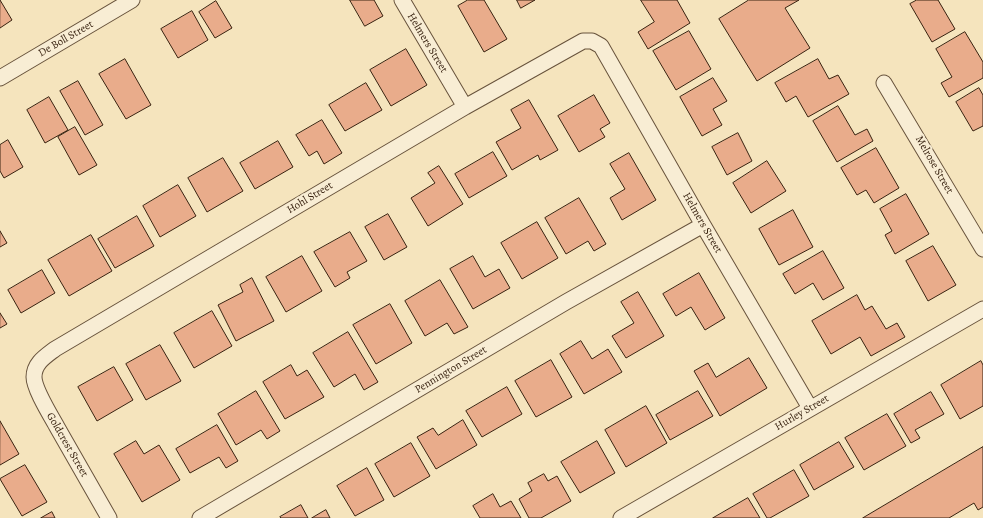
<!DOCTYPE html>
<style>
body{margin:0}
canvas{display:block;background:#f5e4bd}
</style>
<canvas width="983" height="518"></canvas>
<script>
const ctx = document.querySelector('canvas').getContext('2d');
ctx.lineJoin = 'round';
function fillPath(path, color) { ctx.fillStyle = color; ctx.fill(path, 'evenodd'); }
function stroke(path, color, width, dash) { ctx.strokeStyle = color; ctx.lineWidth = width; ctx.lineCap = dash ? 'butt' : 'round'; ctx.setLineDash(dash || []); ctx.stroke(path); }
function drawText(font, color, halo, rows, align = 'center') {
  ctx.font = font + ' Alegreya,serif'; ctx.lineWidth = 4; ctx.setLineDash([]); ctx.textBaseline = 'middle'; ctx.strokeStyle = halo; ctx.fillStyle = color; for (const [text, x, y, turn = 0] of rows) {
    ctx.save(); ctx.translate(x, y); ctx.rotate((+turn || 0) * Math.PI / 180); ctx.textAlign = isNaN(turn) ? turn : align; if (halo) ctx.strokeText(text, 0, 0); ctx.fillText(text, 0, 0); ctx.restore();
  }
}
const building = new Path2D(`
 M 0,0 L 12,20 L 0,28 Z
 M 350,0 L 374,0 L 383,16 L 365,26 Z
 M 468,0 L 484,0 L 507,39 L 484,52 L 458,6 Z
 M 517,0 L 535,0 L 521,8 Z
 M 641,0 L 677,0 L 690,23 L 648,49 L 638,32 L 654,22 Z
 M 749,0 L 799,0 L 785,8 L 810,48 L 757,81 L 719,19 Z
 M 917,0 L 938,0 L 955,29 L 932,42 L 910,4 Z
 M 216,1 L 232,28 L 215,38 L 199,12 Z
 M 192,11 L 208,40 L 178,58 L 161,29 Z
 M 689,31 L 711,69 L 676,90 L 653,51 Z
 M 965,32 L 983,62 L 983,78 L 949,97 L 941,83 L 952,77 L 936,49 Z
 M 406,49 L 427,85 L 391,106 L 370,70 Z
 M 125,59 L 151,105 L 126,119 L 99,74 Z
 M 818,59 L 829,79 L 838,75 L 849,94 L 808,117 L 796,96 L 786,102 L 775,83 Z
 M 713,78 L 727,101 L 713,109 L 722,125 L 702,136 L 680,97 Z
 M 78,81 L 103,125 L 85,135 L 60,91 Z
 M 366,83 L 382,110 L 345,131 L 329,105 Z
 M 979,88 L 983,95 L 983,126 L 973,131 L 956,102 Z
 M 594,95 L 610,123 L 600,129 L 605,137 L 579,152 L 558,116 Z
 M 49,97 L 68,130 L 45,143 L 27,110 Z
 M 529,100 L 558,150 L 540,160 L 538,155 L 512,170 L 496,142 L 521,128 L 511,110 Z
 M 838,106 L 855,135 L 867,129 L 873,141 L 837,162 L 813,121 Z
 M 322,120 L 342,153 L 324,164 L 317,151 L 309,156 L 296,135 Z
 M 75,127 L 97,165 L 79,175 L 58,137 Z
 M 738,133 L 752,161 L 727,175 L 712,147 Z
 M 8,140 L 23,167 L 4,178 L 0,171 L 0,145 Z
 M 278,141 L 293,167 L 255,189 L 240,163 Z
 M 876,148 L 899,188 L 874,203 L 866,190 L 857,195 L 841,168 Z
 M 493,152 L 507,176 L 469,198 L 455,174 Z
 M 629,153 L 656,200 L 622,220 L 610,198 L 625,189 L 610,164 Z
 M 223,158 L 243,191 L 207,212 L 188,178 Z
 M 767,161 L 786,191 L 751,213 L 733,183 Z
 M 439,166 L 463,204 L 428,226 L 411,198 L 435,183 L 428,173 Z
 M 178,185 L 196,216 L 160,237 L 143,206 Z
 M 906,194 L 929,234 L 895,254 L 885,235 L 892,231 L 880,209 Z
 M 579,198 L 606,244 L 594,251 L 588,241 L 566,254 L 545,218 Z
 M 793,210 L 813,247 L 779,265 L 759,229 Z
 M 388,214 L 407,247 L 384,260 L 365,227 Z
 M 137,216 L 154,246 L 115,268 L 98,239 Z
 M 537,222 L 558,258 L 522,279 L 501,243 Z
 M 0,231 L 7,243 L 0,247 Z
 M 350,232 L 367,261 L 347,272 L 350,278 L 335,287 L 314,252 Z
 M 91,235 L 112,271 L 69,296 L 48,260 Z
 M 933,246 L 956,285 L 928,301 L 906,261 Z
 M 823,251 L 844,288 L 823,300 L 813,283 L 795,294 L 783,274 Z
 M 302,256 L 322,291 L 286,312 L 266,277 Z
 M 473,256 L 485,277 L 499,269 L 510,288 L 473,309 L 450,269 Z
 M 42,270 L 55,293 L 21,313 L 8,290 Z
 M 699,273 L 725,318 L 705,330 L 691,307 L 676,316 L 663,294 Z
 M 252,278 L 274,321 L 236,341 L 218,305 L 243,292 L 240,285 Z
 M 440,280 L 468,327 L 454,334 L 447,323 L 425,336 L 405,301 Z
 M 638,292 L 664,336 L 626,358 L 612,336 L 634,323 L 621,302 Z
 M 857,295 L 865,310 L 872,306 L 886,329 L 897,323 L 905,337 L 871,356 L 860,337 L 831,354 L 812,321 Z
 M 390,304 L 412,343 L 376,364 L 353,325 Z
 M 212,311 L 232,346 L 194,368 L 174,333 Z
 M 0,313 L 7,324 L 0,328 Z
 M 348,332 L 378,382 L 364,390 L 355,374 L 334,387 L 313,353 Z
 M 581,341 L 592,359 L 608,349 L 622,372 L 584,394 L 560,354 Z
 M 160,345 L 181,381 L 146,400 L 126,364 Z
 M 749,358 L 767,388 L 720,416 L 694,371 L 708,363 L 716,377 Z
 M 551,360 L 572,397 L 536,417 L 515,381 Z
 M 981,361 L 983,365 L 983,406 L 960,419 L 941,385 Z
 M 291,365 L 297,376 L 307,370 L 324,397 L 285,419 L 263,382 Z
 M 114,367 L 133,400 L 97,421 L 78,387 Z
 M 507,387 L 522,414 L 482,437 L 466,411 Z
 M 256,391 L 280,431 L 267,439 L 261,430 L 236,445 L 218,414 Z
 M 698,391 L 713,416 L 670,440 L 656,415 Z
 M 931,392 L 944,414 L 915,430 L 920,438 L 911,443 L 894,414 Z
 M 646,406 L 667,443 L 626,467 L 605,430 Z
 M 887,414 L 906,446 L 864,470 L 845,438 Z
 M 463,420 L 477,445 L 436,469 L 417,437 L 433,428 L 438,435 Z
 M 0,421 L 19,454 L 0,465 Z
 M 217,425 L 238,461 L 226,468 L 219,457 L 190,473 L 176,449 Z
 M 136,441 L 144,454 L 159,445 L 180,480 L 142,502 L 114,454 Z
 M 597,441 L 615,473 L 580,493 L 561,462 Z
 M 839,442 L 854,467 L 814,490 L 800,465 Z
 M 411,443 L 430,476 L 394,497 L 375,464 Z
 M 983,447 L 983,507 L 978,510 L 974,503 L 949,518 L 863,518 Z
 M 25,465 L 47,502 L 22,516 L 0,479 Z
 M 367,468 L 384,500 L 355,516 L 337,486 Z
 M 794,470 L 809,496 L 770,518 L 767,518 L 753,494 Z
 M 544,474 L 548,481 L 557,476 L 571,501 L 541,518 L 529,518 L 519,499 L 532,491 L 528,483 Z
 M 493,494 L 500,507 L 511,501 L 521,518 L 480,518 L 473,506 Z
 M 748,498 L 760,518 L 713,518 Z
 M 301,505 L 308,518 L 281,518 L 280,517 Z
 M 326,510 L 330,518 L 312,518 Z
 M 52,512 L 55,518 L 41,518 Z`);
fillPath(building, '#e9ac8b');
stroke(building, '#392311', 1);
const street = new Path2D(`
 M 402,0 L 465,107
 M 0,78 L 132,0
 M 884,83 L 983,249
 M 109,518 C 92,488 74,457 57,427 C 51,416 34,389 34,377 C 34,363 46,356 55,349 L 465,107 L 583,41 L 592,41 L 601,46 L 703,225 L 810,408
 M 200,518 L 566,302 L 703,225
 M 621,518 L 983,309`);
stroke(street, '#68533c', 17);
stroke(street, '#f8edd4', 15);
drawText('11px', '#392311', '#f8edd4', [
 ["De Boll Street",66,39,-30],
 ["Helmers Street",427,43,59],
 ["Melrose Street",934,165,60],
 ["Hohl Street",310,198,-31],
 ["Helmers Street",702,223,60],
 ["Pennington Street",451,370,-31],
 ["Hurley Street",802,413,-30],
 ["Goldcrest Street",67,445,60]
]);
</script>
